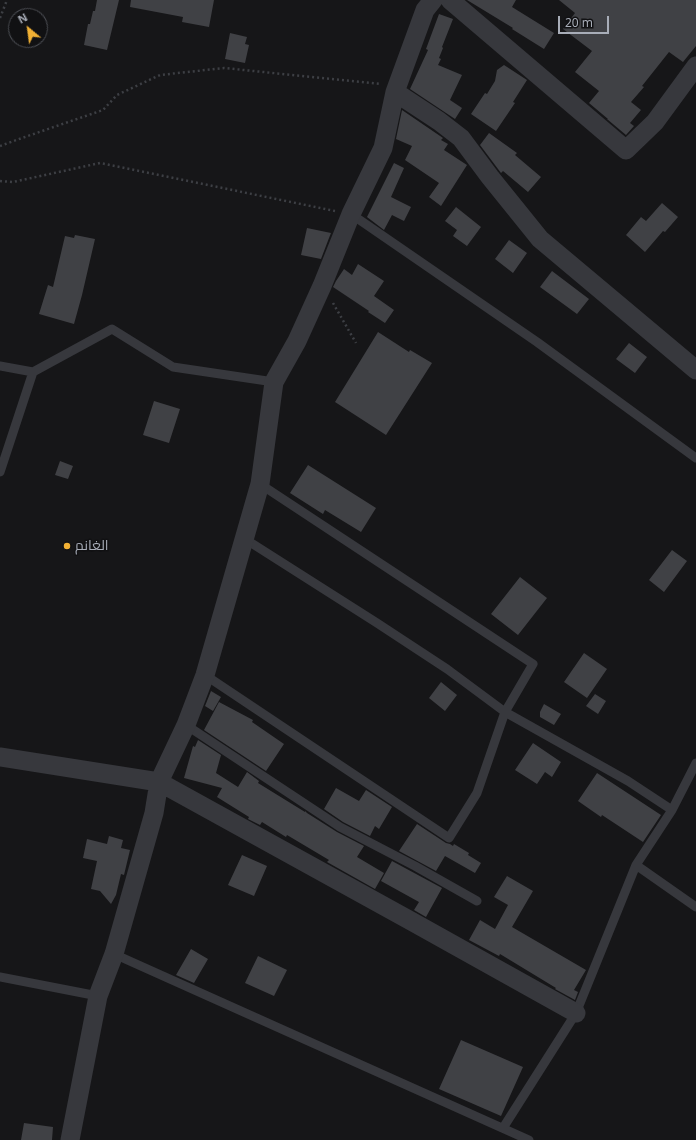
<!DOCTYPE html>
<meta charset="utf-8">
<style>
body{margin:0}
#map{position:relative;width:696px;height:1140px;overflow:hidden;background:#161618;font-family:"Noto Sans",sans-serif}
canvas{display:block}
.north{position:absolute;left:8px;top:8px;width:40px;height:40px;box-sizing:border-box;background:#111113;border:1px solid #4d4f55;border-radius:50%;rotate:331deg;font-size:11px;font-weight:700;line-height:16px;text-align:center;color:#a8adb8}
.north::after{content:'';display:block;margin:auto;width:14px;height:18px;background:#f2b134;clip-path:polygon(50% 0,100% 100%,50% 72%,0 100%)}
.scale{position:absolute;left:558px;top:16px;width:51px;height:18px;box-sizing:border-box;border:2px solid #a8adb8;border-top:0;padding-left:5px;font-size:12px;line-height:14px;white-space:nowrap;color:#a8adb8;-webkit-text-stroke:3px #111113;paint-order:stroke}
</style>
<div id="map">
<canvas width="696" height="1140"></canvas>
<div class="north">N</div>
<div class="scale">20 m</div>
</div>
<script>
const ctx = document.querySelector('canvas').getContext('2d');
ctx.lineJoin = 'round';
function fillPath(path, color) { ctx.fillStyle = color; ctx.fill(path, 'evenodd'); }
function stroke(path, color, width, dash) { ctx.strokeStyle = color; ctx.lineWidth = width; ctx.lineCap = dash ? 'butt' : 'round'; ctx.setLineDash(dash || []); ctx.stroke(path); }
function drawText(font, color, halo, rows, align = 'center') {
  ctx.font = font + ' "Noto Sans",Cairo,sans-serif'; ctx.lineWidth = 3; ctx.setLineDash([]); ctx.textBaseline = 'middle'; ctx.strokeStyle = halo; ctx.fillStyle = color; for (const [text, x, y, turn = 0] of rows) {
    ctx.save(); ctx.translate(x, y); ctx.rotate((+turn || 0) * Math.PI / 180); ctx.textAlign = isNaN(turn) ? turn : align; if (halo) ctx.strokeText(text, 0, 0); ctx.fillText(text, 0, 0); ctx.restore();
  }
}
fillPath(new Path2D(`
 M 97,0 L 119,0 L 107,50 L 84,45 L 88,24 L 90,24 L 93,11 L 95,11 Z
 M 131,0 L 214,0 L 209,27 L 182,22 L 183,17 L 130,7 Z
 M 467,0 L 516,0 L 512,7 L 554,33 L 544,49 L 512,29 L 513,28 Z
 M 559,0 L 696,0 L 696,46 L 683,62 L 669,52 L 642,86 L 644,87 L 631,102 L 641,110 L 630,123 L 634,126 L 626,135 L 607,119 L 608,119 L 589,103 L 599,91 L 575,72 L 592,51 L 563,29 L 575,13 Z
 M 439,14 L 453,19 L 442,47 L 443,48 L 439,58 L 441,59 L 438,65 L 462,75 L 450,100 L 462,108 L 455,119 L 410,89 L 428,50 L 426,49 Z
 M 230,33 L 247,37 L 245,44 L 249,45 L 245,63 L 225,59 Z
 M 504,65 L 527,80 L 513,102 L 515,103 L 496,131 L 471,114 L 485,93 L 487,94 L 495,81 L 497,70 Z
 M 402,110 L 443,138 L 441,140 L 448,144 L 444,150 L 467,165 L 441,206 L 429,197 L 439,183 L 405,160 L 412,146 L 396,139 Z
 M 489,133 L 517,153 L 515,155 L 541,177 L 528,192 L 503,171 L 501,173 L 480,145 Z
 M 394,163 L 404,168 L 391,197 L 411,207 L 404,221 L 392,215 L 384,230 L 367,217 Z
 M 662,203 L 678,217 L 665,232 L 663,231 L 645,252 L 626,235 L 641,217 L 646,221 Z
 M 456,207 L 481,227 L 467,246 L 453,236 L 457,230 L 445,221 Z
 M 307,228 L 331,233 L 329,238 L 321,259 L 301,255 Z
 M 75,235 L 95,239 L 82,295 L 74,324 L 39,314 L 48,285 L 53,287 L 65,236 L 74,238 Z
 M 509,240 L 527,253 L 513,273 L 495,259 Z
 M 358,264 L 384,281 L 374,296 L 394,310 L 385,323 L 368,312 L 369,311 L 333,287 L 336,281 L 344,269 L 352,275 Z
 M 552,271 L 589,299 L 577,314 L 540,287 Z
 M 378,332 L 409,352 L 410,350 L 432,363 L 386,435 L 335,402 Z
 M 629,343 L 647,357 L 635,373 L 616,359 Z
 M 154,401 L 180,409 L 169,443 L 143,435 Z
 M 60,461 L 73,466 L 68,479 L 55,475 Z
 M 308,465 L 376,508 L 361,532 L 325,510 L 323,514 L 290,493 Z
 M 672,550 L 687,561 L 664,592 L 649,580 Z
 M 520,577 L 547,598 L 518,635 L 491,614 Z
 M 584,653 L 607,669 L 587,698 L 564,682 Z
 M 441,682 L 457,695 L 445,711 L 429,698 Z
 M 211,691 L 221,697 L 213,711 L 205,706 Z
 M 595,694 L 606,701 L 598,714 L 586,706 Z
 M 219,702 L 253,720 L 252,722 L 284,744 L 266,771 L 204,730 Z
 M 544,704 L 561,714 L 554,725 L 540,717 L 540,712 Z
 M 198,740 L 221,755 L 216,773 L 238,787 L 247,772 L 259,781 L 258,783 L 305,812 L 305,811 L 307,813 L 337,832 L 364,846 L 357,857 L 384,873 L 375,889 L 327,862 L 329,860 L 287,835 L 286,837 L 262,822 L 260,825 L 248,819 L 249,817 L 217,797 L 222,788 L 184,778 L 193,746 L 195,747 Z
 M 533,743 L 561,762 L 552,777 L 545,772 L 537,784 L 515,770 Z
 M 597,773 L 661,815 L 643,842 L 602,815 L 601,817 L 578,801 Z
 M 336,788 L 359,801 L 366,790 L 392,807 L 379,829 L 375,826 L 370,836 L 343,822 L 324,809 Z
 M 417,824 L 446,843 L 450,844 L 453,846 L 454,844 L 469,853 L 468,855 L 481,863 L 475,873 L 445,856 L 436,871 L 399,851 Z
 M 109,836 L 123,840 L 121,848 L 130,850 L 124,875 L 121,874 L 116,895 L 111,904 L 100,891 L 91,889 L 97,861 L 83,858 L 87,839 L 107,844 Z
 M 242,855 L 267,866 L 254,896 L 228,885 Z
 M 392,861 L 442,888 L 426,917 L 414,910 L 419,902 L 381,881 Z
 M 507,876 L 533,891 L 512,927 L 586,970 L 574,990 L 578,992 L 575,1000 L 555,989 L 556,988 L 500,954 L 499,956 L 469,940 L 480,920 L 495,929 L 508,905 L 494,897 Z
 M 191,949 L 208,959 L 194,983 L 176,975 Z
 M 258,956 L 287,970 L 274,996 L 245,983 Z
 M 461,1040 L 523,1067 L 501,1116 L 439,1089 Z
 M 24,1123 L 53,1127 L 52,1140 L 21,1140 Z`), '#404145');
stroke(new Path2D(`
 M 0,18 L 7,0
 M 0,146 L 22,138 L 103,110 L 117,95 L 160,75 L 224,68 L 381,84
 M 0,181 L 13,182 L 100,163 L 335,211
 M 333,303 L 356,343`), '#3d3f44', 2.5, [2, 3]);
stroke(new Path2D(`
 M 351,214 L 537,342 L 696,458
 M 0,366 L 33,372 L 112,329 L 173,367 L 274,382
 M 0,472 L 33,372
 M 260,484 L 533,664 L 505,712 L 628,781 L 672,810
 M 205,675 L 449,838 L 477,793 L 505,712 L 447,669 L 377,623 L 245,539
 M 186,725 L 340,827 L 415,866 L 477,901
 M 636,865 L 696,907
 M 114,954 L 529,1140
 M 0,977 L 98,996
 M 503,1128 L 576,1013 L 636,865 L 672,810 L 696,763`), '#37383d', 9);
stroke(new Path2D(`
 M 450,0 L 626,150 L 655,122 L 696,66
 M 395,92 L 439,121 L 461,138 L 490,177 L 540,239 L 696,370
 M 0,757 L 159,782 L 411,921 L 576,1013
 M 70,1140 L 98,996 L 114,954 L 154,813 L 159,782 L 186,725 L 205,675 L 260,484 L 274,382 L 297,341 L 322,286 L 351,214 L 383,148 L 395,92 L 425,10 L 433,0`), '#37383d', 19);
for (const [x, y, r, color] of [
 [67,546,4,"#f2b134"]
]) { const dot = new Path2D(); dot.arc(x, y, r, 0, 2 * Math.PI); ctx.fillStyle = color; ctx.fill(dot); stroke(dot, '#111113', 1.5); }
drawText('14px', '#a8adb8', '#111113', [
 ["الغانم",75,546]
], 'left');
</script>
